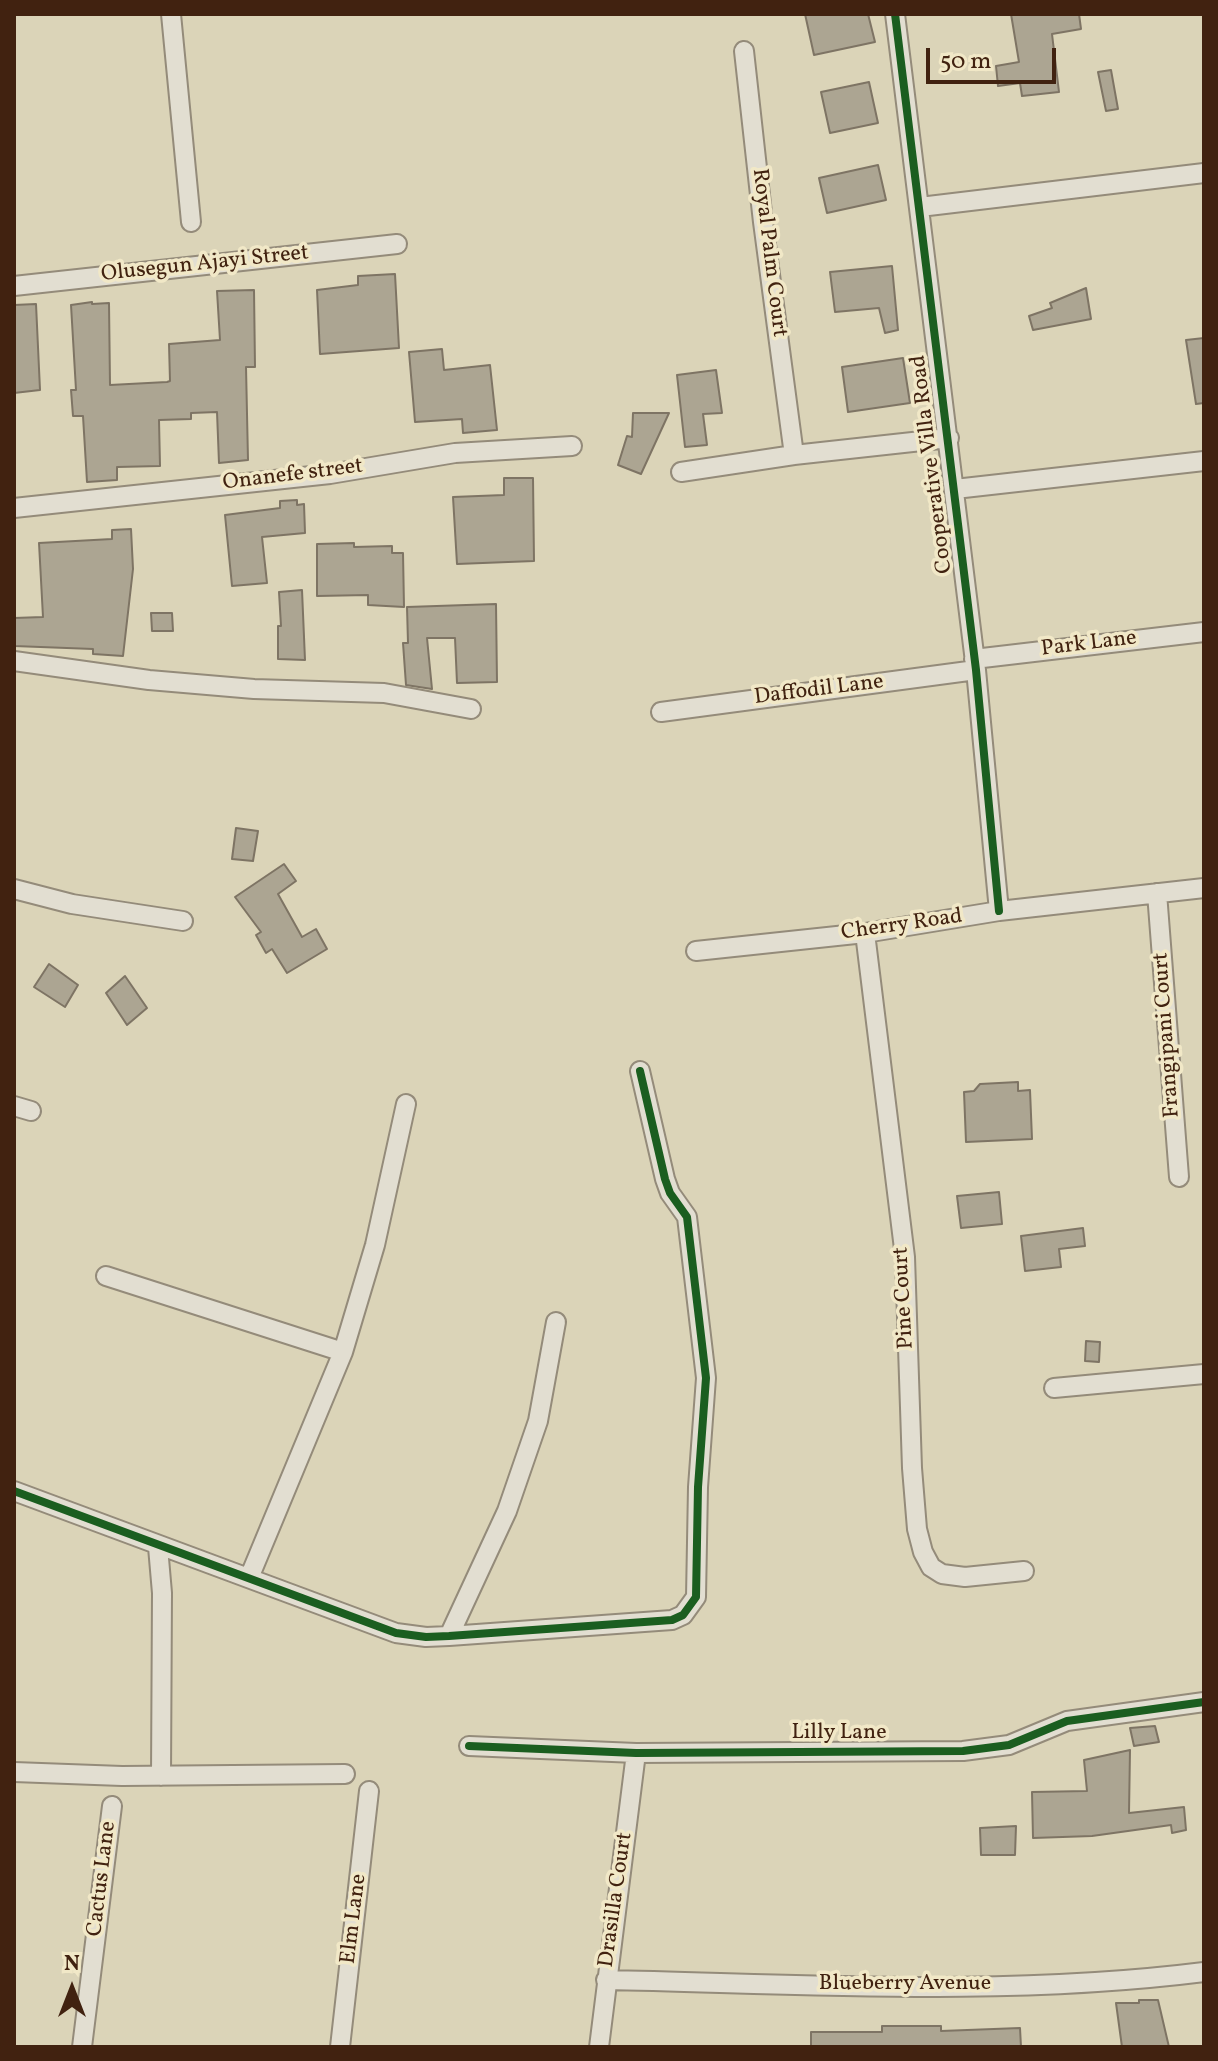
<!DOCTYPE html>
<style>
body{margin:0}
#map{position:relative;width:1218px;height:2061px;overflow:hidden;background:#dbd4b8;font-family:Vollkorn,serif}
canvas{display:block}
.frame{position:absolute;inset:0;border:16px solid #412210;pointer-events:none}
.north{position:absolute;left:32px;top:1949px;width:80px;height:80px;-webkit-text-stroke:6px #f1e8c7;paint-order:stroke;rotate:0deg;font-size:22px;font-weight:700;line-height:32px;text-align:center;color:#412210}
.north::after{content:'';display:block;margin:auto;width:28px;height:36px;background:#412210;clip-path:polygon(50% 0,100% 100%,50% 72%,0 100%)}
.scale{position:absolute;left:926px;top:48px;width:130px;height:36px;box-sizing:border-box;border:4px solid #412210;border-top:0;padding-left:10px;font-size:24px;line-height:28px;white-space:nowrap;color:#412210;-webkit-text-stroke:6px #f1e8c7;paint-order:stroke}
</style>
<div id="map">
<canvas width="1218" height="2061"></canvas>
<div class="frame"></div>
<div class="north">N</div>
<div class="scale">50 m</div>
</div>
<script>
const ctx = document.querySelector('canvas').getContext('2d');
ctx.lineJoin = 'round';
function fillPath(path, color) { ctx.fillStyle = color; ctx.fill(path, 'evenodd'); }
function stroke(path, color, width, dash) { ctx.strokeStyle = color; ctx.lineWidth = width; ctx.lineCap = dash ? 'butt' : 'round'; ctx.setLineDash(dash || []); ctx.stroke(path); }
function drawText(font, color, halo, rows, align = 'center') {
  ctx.font = font + ' Vollkorn,serif'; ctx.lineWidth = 7; ctx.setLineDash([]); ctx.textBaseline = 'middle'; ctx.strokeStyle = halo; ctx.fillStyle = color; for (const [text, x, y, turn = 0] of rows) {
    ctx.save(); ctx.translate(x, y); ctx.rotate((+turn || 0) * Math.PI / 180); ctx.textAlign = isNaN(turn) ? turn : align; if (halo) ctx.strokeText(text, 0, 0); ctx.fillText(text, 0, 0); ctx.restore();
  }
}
const building = new Path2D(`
 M 805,14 L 868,14 L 875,42 L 814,55 Z
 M 1011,14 L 1079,14 L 1081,29 L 1052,34 L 1059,92 L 1022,96 L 1020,83 L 998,86 L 996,66 L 1019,62 Z
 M 1111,70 L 1118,109 L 1106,111 L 1098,72 Z
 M 869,82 L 878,123 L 830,133 L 821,92 Z
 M 878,165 L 886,200 L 827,213 L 819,178 Z
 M 892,266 L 898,330 L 885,333 L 879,308 L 835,312 L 830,272 Z
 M 395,274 L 399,348 L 320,354 L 317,290 L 358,285 L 358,276 Z
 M 1086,288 L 1091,319 L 1033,330 L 1029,316 L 1052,308 L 1050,303 Z
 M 254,290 L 255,367 L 246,367 L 248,460 L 219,463 L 217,412 L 191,413 L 191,419 L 159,420 L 160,466 L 117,467 L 117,480 L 87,482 L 83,416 L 73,416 L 71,390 L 76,390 L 71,305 L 92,302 L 92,304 L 109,303 L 110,385 L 167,382 L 170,381 L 169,344 L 220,340 L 217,291 Z
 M 36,304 L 40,390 L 14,393 L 14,305 Z
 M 1204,338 L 1204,403 L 1196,404 L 1186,340 Z
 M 442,349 L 444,370 L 490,365 L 497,430 L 463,433 L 462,419 L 415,422 L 409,352 Z
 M 903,358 L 910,403 L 848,412 L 842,367 Z
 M 716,370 L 722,413 L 703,414 L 707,445 L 685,447 L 677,375 Z
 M 633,413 L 669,413 L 641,474 L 618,465 L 627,436 L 632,437 Z
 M 504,478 L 533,478 L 534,561 L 457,564 L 453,497 L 504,495 Z
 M 297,500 L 297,505 L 304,504 L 305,533 L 262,537 L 267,583 L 232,586 L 225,515 L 280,508 L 280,501 Z
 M 131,529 L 133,569 L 123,656 L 93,654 L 93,649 L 14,646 L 14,618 L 43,617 L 39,543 L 112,539 L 112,530 Z
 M 354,543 L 354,547 L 392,546 L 392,553 L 403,553 L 404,607 L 368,605 L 368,595 L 317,596 L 317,544 Z
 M 302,590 L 305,660 L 278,659 L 278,626 L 281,626 L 279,592 Z
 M 496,604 L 497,682 L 457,683 L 455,638 L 427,638 L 432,689 L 406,685 L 403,643 L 408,643 L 407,607 Z
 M 151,613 L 172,613 L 173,631 L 152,631 Z
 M 236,828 L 258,831 L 253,861 L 232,859 Z
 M 284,864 L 296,881 L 278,894 L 302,937 L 316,929 L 327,949 L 287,973 L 272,949 L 266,953 L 256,935 L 261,932 L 235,897 Z
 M 49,964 L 78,985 L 65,1007 L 34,987 Z
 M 125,976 L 147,1008 L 127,1025 L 106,993 Z
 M 1018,1082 L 1018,1091 L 1030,1090 L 1032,1139 L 966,1142 L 964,1092 L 974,1091 L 980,1084 Z
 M 999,1192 L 1002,1224 L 961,1228 L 957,1196 Z
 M 1083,1228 L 1085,1246 L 1059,1249 L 1061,1267 L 1025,1271 L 1021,1236 Z
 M 1086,1341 L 1100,1342 L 1099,1362 L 1085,1361 Z
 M 1155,1726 L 1159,1742 L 1134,1746 L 1130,1728 Z
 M 1130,1750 L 1129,1813 L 1184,1807 L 1186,1830 L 1172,1833 L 1171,1825 L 1092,1836 L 1033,1838 L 1032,1792 L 1087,1791 L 1084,1760 Z
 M 1016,1826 L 1015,1855 L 981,1855 L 980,1828 Z
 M 1139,2000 L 1158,2000 L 1169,2047 L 1122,2047 L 1116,2003 L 1139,2003 Z
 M 882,2026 L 941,2026 L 941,2031 L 1020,2028 L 1021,2047 L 811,2047 L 811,2032 L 882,2032 Z`);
fillPath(building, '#aca592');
stroke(building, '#7e7464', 2);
const minor = new Path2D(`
 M 171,14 L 191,222
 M 895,14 L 976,670 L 999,911
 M 744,51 L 763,222 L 794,455
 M 920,207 L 1204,173
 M 14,286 L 397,244
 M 681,472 L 794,455 L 949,438
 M 955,489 L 1204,461
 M 14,508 L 330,474 L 455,453 L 572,446
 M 974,659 L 1204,632
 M 14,661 L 149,680 L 254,689 L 384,693 L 471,709
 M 661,712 L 976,670
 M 14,889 L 72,904 L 183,921
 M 1157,893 L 1179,1177
 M 865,933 L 905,1257 L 912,1468 L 917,1529 L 923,1552 L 931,1567 L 942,1574 L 965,1577 L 1024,1571
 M 696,951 L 865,933 L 999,911 L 1204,888
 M 14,1106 L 31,1111
 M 106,1276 L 343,1352
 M 1054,1388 L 1204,1374
 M 14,1491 L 396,1633 L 426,1637 L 449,1636 L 672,1620 L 683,1615 L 696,1597 L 698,1487 L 706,1378 L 687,1217 L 670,1193 L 665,1179 L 640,1071
 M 158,1547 L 162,1593 L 161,1776
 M 249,1578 L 343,1352 L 375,1245 L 406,1104
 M 449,1636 L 507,1511 L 538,1421 L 556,1322
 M 469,1746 L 636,1753 L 963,1751 L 1009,1745 L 1067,1721 L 1204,1702
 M 14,1772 L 122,1776 L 345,1774
 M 606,1980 C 805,1984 1006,1997 1204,1972
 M 82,2047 L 112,1806
 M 340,2047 L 369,1791
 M 599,2047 L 636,1753`);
stroke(minor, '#948b7a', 22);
stroke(minor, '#e2ded1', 18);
stroke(new Path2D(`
 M 895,14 L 976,670 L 999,911
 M 14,1491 L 396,1633 L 426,1637 L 449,1636 L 672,1620 L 683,1615 L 696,1597 L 698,1487 L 706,1378 L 687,1217 L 670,1193 L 665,1179 L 640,1071
 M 469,1746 L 636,1753 L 963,1751 L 1009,1745 L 1067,1721 L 1204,1702`), '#1b5e20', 8);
drawText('22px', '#412210', '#f1e8c7', [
 ["Royal Palm Court",768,253,83],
 ["Olusegun Ajayi Street",205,265,-6],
 ["Cooperative Villa Road",933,464,-97],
 ["Onanefe street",293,476,-7],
 ["Park Lane",1089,645,-7],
 ["Daffodil Lane",819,691,-7],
 ["Cherry Road",902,926,-8],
 ["Frangipani Court",1168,1035,-94],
 ["Pine Court",905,1298,-93],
 ["Lilly Lane",839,1734],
 ["Cactus Lane",103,1879,-83],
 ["Drasilla Court",617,1900,-82],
 ["Elm Lane",355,1919,-83],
 ["Blueberry Avenue",905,1985]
]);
</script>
